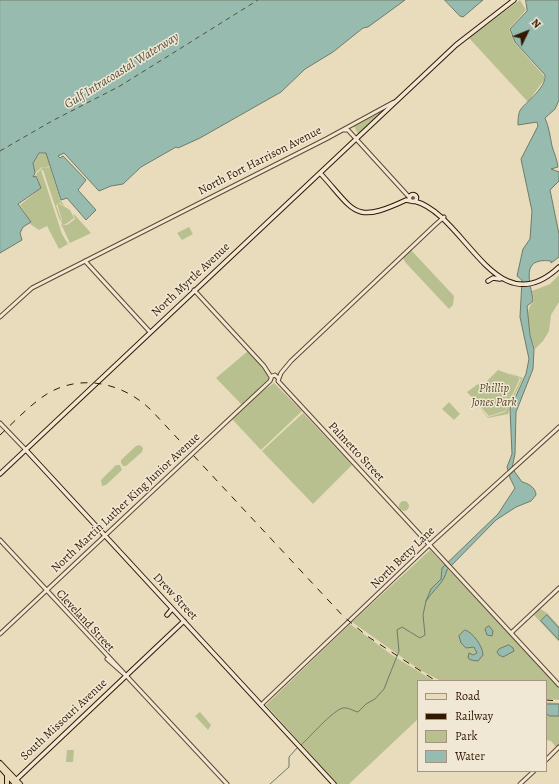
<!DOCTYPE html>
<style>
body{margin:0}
#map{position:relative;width:559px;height:784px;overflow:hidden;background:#e8dcbd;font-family:Alegreya,serif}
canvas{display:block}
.legend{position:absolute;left:417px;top:680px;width:130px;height:92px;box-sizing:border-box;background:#f0e8d4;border:1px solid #a4947f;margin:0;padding:5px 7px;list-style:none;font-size:12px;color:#331700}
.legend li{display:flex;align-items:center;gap:8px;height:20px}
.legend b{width:20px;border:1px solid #a4947f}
.north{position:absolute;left:507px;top:12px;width:40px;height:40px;-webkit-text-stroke:3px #f0e8d4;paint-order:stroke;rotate:47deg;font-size:11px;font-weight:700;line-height:16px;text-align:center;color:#331700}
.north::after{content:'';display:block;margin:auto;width:14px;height:18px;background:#331700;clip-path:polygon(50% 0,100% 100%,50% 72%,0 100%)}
</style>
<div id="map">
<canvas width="559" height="784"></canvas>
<ul class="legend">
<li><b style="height:5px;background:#e8dcbd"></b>Road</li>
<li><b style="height:5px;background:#331700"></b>Railway</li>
<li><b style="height:11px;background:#b8c08f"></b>Park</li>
<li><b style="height:11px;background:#97bcaf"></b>Water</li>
</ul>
<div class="north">N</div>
</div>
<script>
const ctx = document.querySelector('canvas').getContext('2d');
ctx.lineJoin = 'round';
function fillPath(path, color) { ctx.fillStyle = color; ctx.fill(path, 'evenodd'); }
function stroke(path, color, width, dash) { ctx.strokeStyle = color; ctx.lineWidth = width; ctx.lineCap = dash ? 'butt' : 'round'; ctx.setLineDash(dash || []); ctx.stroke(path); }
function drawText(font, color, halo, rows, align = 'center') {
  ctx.font = font + ' Alegreya,serif'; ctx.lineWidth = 3; ctx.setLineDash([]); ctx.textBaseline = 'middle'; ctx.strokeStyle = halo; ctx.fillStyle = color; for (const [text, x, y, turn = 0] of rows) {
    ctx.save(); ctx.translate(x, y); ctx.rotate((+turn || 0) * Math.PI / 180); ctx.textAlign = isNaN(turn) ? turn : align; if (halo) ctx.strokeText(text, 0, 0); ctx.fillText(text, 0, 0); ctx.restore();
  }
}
fillPath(new Path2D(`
 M 520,0 L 526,10 L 509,29 L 514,42 L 544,76 L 544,80 L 528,102 L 469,38 Z
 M 390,106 L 359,135 L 358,134 L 354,126 L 384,111 Z
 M 40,153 L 41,154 L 46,153 L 50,166 L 43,168 L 42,167 L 35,173 L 33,163 Z
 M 50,167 L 60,200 L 65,206 L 60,203 L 56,205 L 61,219 L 60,221 L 43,170 L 41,170 L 62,234 L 68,244 L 59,249 L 47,226 L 39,230 L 30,224 L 31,222 L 20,205 L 41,188 L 36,174 L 42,168 Z
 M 60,204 L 70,210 L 74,218 L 66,224 L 62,224 L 61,221 L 62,220 L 57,204 Z
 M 73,213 L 91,233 L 70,243 L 61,224 L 67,225 L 75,219 Z
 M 189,227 L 193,234 L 182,240 L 177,233 Z
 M 411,250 L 454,296 L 453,305 L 449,309 L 405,262 L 403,257 Z
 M 559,275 L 559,302 L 551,315 L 549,331 L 543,341 L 535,349 C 531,337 522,310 534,301 L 532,291 L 550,284 Z
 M 248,351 L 270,377 L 242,405 L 216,378 Z
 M 498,370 L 520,378 L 505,411 L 489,416 L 467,392 L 478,384 L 484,384 Z
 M 509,373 L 523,378 L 511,403 L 508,414 L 488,418 L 474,401 L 488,417 L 505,412 L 521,379 Z
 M 274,383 L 302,411 L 261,450 L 232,419 L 261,392 Z
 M 449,402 L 460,414 L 454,420 L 442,409 Z
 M 303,413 L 352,465 L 313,504 L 262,451 Z
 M 140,445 L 143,448 L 142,452 L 126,466 L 123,466 L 121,463 L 121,460 L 136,446 Z
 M 116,465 L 120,465 L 122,470 L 106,485 L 102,486 L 101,480 Z
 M399 506a5 5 0 1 1 10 0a5 5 0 1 1-10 0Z
 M 430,550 L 559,687 L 559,700 L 546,699 L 546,681 L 441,681 L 420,670 L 352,622 Z
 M 539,608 L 547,613 L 559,626 L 559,642 L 534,615 Z
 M 350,624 L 392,655 L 434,681 L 418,681 L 418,719 L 349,784 L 337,784 L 266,705 Z
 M 546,702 L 559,703 L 559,744 L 556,747 L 551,741 L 546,740 Z
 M 200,712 L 211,725 L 208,730 L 195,716 Z
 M 67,750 L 74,750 L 73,762 L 66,762 Z`), '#b8c08f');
const water = new Path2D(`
 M 0,0 L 405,0 L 368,27 L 363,28 L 333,52 L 305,69 L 281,92 L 200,138 L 178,148 L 176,147 L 141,167 L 123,184 L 111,186 L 99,191 L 64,153 L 58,156 L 60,158 L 63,156 L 86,180 L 78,190 L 96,210 L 86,220 L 67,198 L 61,200 L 46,153 L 39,153 L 33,163 L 35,173 L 33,177 L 36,176 L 41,188 L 18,204 L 31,222 L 23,227 L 20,233 L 22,240 L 0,253 Z
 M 445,0 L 483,0 L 463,17 L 460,16 Z
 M 526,0 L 559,0 L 559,100 L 555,109 L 545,118 C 549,127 550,136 552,146 C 554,153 557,159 558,167 L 551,169 L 559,172 L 559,181 L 550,190 L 559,234 L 559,257 L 551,263 L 551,261 C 519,257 531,283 533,301 L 527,306 L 530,335 L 534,349 L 533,369 L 516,412 L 515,454 L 512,468 L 522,482 C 528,483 536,488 536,495 L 531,501 L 516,507 L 496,520 L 447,570 C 444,583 433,590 426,601 L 431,589 L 441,579 L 442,568 L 498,514 L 515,488 L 510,478 L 507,467 L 512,454 L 510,409 L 526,374 L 529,359 L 520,317 L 522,280 L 517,276 L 523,249 L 530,239 L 532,211 L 521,159 L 538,126 L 537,122 L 518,125 C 518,120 518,113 521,109 C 528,100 546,88 545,75 L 515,42 L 510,29 L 527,11 Z
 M 547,615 L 559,628 L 559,640 L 541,621 Z
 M 489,626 L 493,631 L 492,636 L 487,635 L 485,629 Z
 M 465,630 C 473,632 483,647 483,655 L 478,661 L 471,660 L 468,658 L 469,653 L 473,655 L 477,653 L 474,647 L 466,648 L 461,643 L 459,636 Z
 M 509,645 L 513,648 L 514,651 L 503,657 L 499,655 L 497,652 L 499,649 Z
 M 546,704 L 559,704 L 559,716 L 550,716 L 546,714 Z`);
fillPath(water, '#97bcaf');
stroke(water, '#6f7a69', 1);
stroke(new Path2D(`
 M 301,745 C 309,738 333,710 343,708 C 348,707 353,711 358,712 L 366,704 L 375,699 L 384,689 L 399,651 L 397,630 L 402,627 L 420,638 L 425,635 L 423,615 L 426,601
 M 270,784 L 289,767 L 289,757 L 298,747`), '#6f7a69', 1);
stroke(new Path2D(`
 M 0,151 L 52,121 L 120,86 L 258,0`), '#56513d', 1, [5, 4]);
const tertiary = new Path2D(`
 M 343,130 L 348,130 L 409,197
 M 435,225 L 291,361 L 281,373 L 278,381 L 559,685
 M 435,225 L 444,217
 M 85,261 L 150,332
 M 194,290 L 264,366 L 271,377
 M 0,317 L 32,288 L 326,139 L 394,102
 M 0,423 L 26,450
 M 0,540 L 227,784
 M 511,633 L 559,588
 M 0,634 L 270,381 L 272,376 L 275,375 L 278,378
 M 107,659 L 125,675
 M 261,705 L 429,545 L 559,427
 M 546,760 L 559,747
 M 520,784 L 534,771`);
const secondary = new Path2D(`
 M 320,173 C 355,211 353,225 406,200 L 411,201
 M409.5 198a3.5 3.5 0 1 1 7 0a3.5 3.5 0 1 1-7 0Z
 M 414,201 C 466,214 495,327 559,267
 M 488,281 L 493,278 L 500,279
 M 26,450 L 334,784
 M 0,474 L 456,45 L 514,0
 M 167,615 L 172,609
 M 16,780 L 184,621`);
const primary = new Path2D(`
 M 0,763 L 20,784
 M 0,767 L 15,784
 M 7,775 L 7,784`);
stroke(tertiary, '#60482f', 5);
stroke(secondary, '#331700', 5.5);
stroke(primary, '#331700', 6);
stroke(tertiary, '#f0e8d4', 3);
stroke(secondary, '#f0e8d4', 3.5);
stroke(primary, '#e8dcbd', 4);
stroke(new Path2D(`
 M 0,435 C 13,423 26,409 41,398 C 76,372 122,381 152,411 L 343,616 L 367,636 L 436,681
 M 546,700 L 559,701`), '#331700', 1, [7, 7]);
drawText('12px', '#331700', '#f0e8d4', [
 ["North Fort Harrison Avenue",260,161,-27],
 ["North Myrtle Avenue",191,280,-43],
 ["Palmetto Street",356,452,47],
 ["North Martin Luther King Junior Avenue",126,503,-43],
 ["North Betty Lane",403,558,-44],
 ["Drew Street",175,597,47],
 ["Cleveland Street",85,621,47],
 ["South Missouri Avenue",64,720,-43]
]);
drawText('italic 12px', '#5b4a2b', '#f0e8d4', [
 ["Phillip",494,389],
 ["Jones Park",494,403]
]);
drawText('italic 13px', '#56513d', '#f0e8d4', [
 ["Gulf Intracoastal Waterway",122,71,-32]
]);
</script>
